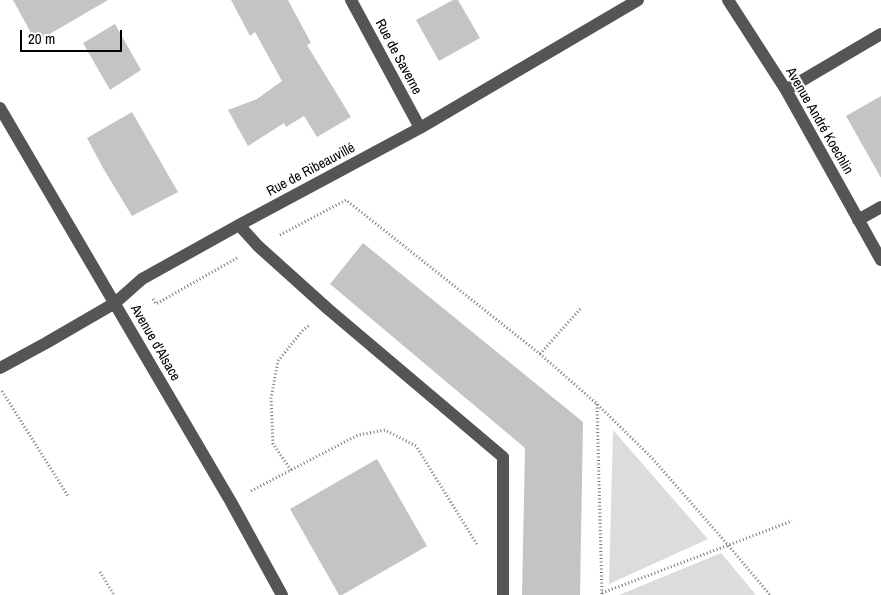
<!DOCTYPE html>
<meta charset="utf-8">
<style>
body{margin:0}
#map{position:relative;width:881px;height:595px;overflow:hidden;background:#fff;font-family:"Archivo Narrow",sans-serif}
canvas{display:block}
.scale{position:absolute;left:20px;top:30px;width:102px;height:22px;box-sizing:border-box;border:2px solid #000;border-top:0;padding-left:6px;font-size:15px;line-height:18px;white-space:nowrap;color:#000;-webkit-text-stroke:4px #fff;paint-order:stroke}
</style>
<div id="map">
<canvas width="881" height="595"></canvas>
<div class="scale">20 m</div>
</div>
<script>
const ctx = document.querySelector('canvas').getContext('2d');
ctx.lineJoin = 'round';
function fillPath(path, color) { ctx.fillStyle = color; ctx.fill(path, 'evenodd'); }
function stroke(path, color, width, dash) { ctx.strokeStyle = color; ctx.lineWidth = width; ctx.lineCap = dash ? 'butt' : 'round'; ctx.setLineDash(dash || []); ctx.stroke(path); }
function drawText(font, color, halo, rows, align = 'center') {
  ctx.font = font + ' "Archivo Narrow",sans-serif'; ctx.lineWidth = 4; ctx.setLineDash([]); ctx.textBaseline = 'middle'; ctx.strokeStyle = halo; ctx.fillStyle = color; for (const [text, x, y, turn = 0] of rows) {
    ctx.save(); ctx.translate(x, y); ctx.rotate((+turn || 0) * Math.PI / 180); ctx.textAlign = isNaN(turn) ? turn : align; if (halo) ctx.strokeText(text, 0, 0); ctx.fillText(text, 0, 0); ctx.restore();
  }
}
fillPath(new Path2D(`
 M 613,430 L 708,539 L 609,584 Z
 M 721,553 L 756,595 L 619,595 Z`), '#dcdcdc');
fillPath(new Path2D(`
 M 13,0 L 108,0 L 36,42 Z
 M 231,0 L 288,0 L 311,43 L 307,45 L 351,117 L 317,137 L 304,116 L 286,127 L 284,123 L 248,146 L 228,110 L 257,99 L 282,81 L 255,32 L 250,36 Z
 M 453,0 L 458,0 L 480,38 L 439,61 L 416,20 Z
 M 115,24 L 141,70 L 110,90 L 83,43 Z
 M 881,96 L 881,178 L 846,116 Z
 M 132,112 L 178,192 L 132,216 L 103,168 L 87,138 Z
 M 363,243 L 583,422 L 580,595 L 522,595 L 525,448 L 330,284 Z
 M 377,459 L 427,546 L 342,595 L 339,595 L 290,509 Z`), '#c4c4c4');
stroke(new Path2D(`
 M 280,235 L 346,200 L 540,354 L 597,404 L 651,457 L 728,545 L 770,595
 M 153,299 L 156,304 L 237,258
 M 540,354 L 582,307
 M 2,391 L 68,496
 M 597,404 L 602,594
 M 291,470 L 273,444 L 271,398 L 278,361 L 303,330 L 310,325
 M 251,491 L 358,435 L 385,430 L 416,446 L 478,546
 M 100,572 L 114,595
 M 602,593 L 792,521`), '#777', 3, [1, 2.5]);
stroke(new Path2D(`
 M 351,0 L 420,128
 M 728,0 L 786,90 L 881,260
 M 786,90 L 881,34
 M 0,108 L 231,502 L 282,595
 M 858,220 L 881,207
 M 239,225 L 258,246 L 328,309 L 503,457 L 503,595
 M 0,368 L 46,343 L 115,303 L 142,279 L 239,225 L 420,128 L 638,0`), '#555', 12);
drawText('14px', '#000', '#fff', [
 ["Rue de Saverne",398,57,62],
 ["Avenue André Koechlin",819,121,60],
 ["Rue de Ribeauvillé",311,170,-28],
 ["Avenue d'Alsace",155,343,60]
]);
</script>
